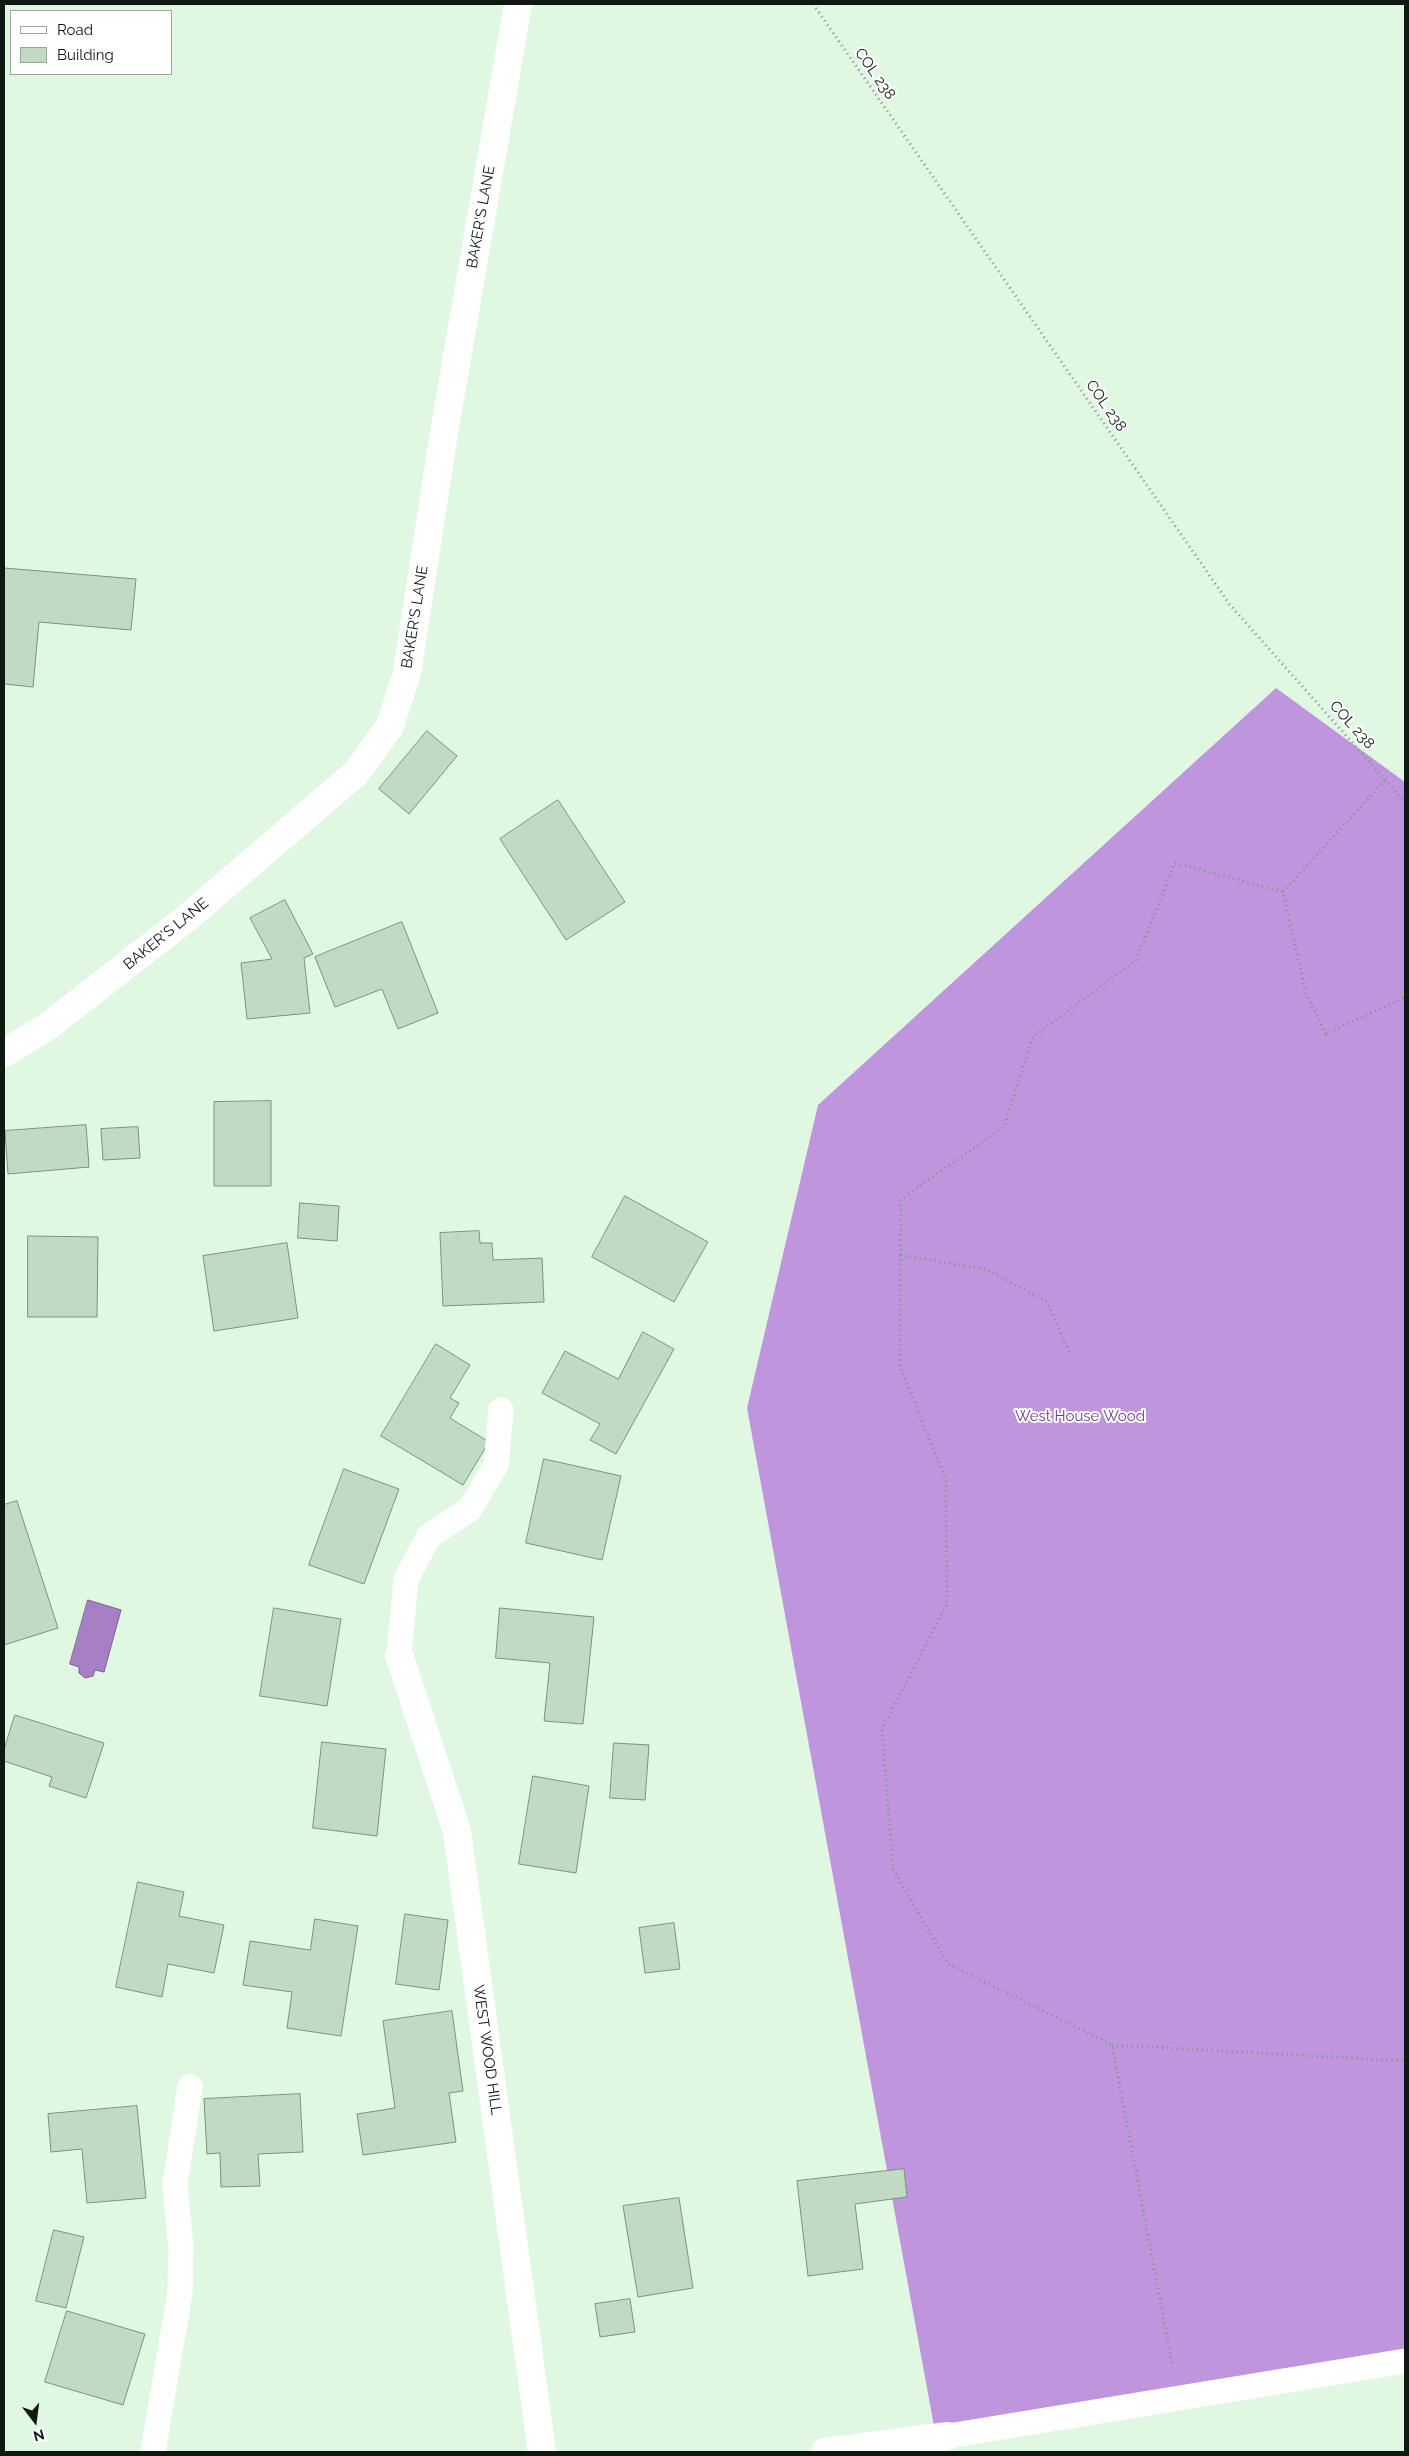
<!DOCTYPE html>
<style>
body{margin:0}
#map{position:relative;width:1409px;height:2456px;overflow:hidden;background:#e0f8e2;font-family:Raleway,sans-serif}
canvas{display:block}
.frame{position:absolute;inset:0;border:5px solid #101911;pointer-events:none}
.legend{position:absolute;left:10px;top:10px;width:162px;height:65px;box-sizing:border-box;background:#fff;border:1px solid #9fa3a0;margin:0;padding:6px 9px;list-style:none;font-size:15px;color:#101911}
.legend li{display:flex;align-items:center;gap:10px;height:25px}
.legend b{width:25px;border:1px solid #9fa3a0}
.north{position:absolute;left:10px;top:2396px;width:50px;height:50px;-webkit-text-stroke:4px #fff;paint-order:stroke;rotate:165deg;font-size:14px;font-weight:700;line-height:20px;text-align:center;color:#101911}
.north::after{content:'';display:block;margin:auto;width:18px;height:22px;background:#101911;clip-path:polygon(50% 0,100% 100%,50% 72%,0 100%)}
</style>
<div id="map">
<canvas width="1409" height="2456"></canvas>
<div class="frame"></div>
<ul class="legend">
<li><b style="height:6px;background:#fff"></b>Road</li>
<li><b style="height:14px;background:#c2d9c4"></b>Building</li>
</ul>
<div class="north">N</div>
</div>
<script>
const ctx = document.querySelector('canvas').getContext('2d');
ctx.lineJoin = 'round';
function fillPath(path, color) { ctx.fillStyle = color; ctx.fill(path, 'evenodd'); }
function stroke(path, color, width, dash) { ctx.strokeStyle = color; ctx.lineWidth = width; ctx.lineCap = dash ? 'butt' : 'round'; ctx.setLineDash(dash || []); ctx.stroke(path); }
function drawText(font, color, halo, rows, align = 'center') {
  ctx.font = font + ' Raleway,sans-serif'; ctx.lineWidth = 4; ctx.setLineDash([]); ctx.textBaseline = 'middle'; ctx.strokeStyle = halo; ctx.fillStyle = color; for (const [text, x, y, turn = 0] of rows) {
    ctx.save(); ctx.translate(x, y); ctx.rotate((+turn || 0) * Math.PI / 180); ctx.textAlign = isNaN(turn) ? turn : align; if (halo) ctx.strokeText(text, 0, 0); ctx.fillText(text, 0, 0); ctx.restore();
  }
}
fillPath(new Path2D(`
 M 1276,688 L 1405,782 L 1405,2361 L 936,2437 L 747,1408 L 818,1105 Z`), '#bf96de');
const water = new Path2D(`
 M 88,1600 L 121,1610 L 104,1672 L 95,1670 L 93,1676 L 85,1678 L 79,1673 L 79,1667 L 70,1664 Z`);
fillPath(water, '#a77fc5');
stroke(water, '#7a608f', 1);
const building = new Path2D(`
 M 4,568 L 136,579 L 131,630 L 39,622 L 33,687 L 4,684 Z
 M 427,731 L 457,756 L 409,814 L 379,789 Z
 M 558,800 L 625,902 L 566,940 L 500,839 Z
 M 285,900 L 313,954 L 304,958 L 310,1013 L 247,1019 L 241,963 L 272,959 L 250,918 Z
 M 402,922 L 438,1013 L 398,1029 L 382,989 L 335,1007 L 315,957 Z
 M 271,1101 L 271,1186 L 214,1186 L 214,1102 Z
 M 86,1125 L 89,1167 L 8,1174 L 5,1131 Z
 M 138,1127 L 140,1158 L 103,1160 L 101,1129 Z
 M 625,1196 L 708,1242 L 674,1302 L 592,1257 Z
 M 300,1203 L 339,1206 L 337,1241 L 298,1238 Z
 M 479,1231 L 480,1243 L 492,1243 L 493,1260 L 542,1258 L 544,1302 L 443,1306 L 440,1233 Z
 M 28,1236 L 98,1237 L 97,1317 L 28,1317 Z
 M 287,1243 L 298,1318 L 214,1331 L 203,1256 Z
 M 643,1332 L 674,1349 L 616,1454 L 590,1440 L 600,1424 L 542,1393 L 565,1351 L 618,1379 Z
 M 436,1344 L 470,1365 L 450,1398 L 459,1403 L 450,1418 L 489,1442 L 463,1485 L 381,1436 Z
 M 544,1459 L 621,1476 L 602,1560 L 526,1543 Z
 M 344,1469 L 399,1489 L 364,1584 L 309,1565 Z
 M 17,1501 L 58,1628 L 4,1645 L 4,1505 Z
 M 274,1608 L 341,1619 L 327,1706 L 260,1696 Z
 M 500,1608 L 594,1617 L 583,1724 L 544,1721 L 550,1663 L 496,1658 Z
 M 15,1715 L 104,1743 L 86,1798 L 49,1786 L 52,1777 L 4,1761 L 4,1750 Z
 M 322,1742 L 386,1749 L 377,1836 L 313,1828 Z
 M 614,1743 L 649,1745 L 645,1800 L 610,1798 Z
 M 533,1776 L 589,1786 L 576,1873 L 519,1864 Z
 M 138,1882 L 184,1892 L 179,1916 L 224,1925 L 214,1973 L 168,1964 L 162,1997 L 116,1987 Z
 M 405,1914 L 448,1920 L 439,1990 L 396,1984 Z
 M 315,1919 L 358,1926 L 341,2036 L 287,2028 L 292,1992 L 243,1985 L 250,1941 L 310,1950 Z
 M 674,1923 L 680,1969 L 645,1973 L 639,1928 Z
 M 452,2011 L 463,2091 L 449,2093 L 456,2142 L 363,2155 L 357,2114 L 395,2108 L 383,2021 Z
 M 300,2094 L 303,2152 L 258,2154 L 260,2186 L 221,2187 L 220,2153 L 207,2154 L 204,2099 Z
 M 137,2106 L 146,2198 L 87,2203 L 82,2149 L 51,2152 L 48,2114 Z
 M 904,2169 L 907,2197 L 855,2204 L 863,2269 L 808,2276 L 797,2181 Z
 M 679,2198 L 693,2288 L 638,2297 L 623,2206 Z
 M 54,2230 L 84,2237 L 66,2308 L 36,2301 Z
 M 630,2299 L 635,2332 L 600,2337 L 595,2304 Z
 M 67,2311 L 145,2334 L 123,2405 L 45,2382 Z`);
fillPath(building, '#c2d9c4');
stroke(building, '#7c927e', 1);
stroke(new Path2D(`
 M 813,4 L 1230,605 L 1405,802
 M 1283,892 L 1385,780
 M 900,1255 L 985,1269 L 1047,1302 L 1069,1352
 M 1112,2045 L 1405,2061
 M 1172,2363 L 1112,2045 L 948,1964 L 893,1869 L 882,1729 L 947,1604 L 946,1481 L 900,1366 L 901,1199 L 1004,1127 L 1033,1037 L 1136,960 L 1175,863 L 1283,892 L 1306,993 L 1326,1034 L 1403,998 L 1405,1000`), '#809282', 3, [1, 4]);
stroke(new Path2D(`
 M 399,1655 L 406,1579 L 429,1536 L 470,1509 L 496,1465 L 501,1410
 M 948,2436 L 1405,2361
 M 153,2452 L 180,2293 L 181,2248 L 175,2184 L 190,2087`), '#fff', 25);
stroke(new Path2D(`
 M 399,1655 L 457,1831 L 542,2452
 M 825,2452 L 948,2436`), '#fff', 28);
stroke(new Path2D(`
 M 4,1053 L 47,1027 L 187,918 L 356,773 L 390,726 L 407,673 L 444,433 L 518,4`), '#fff', 28);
drawText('15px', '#101911', '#fff', [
 ["COL 238",875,74,55],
 ["BAKER'S LANE",481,217,-80],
 ["COL 238",1106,406,55],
 ["BAKER'S LANE",415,617,-81],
 ["COL 238",1352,725,48],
 ["BAKER'S LANE",166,934,-39],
 ["WEST WOOD HILL",487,2050,82]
]);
drawText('15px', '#6f3b90', '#fff', [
 ["West House Wood",1080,1416]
]);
</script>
